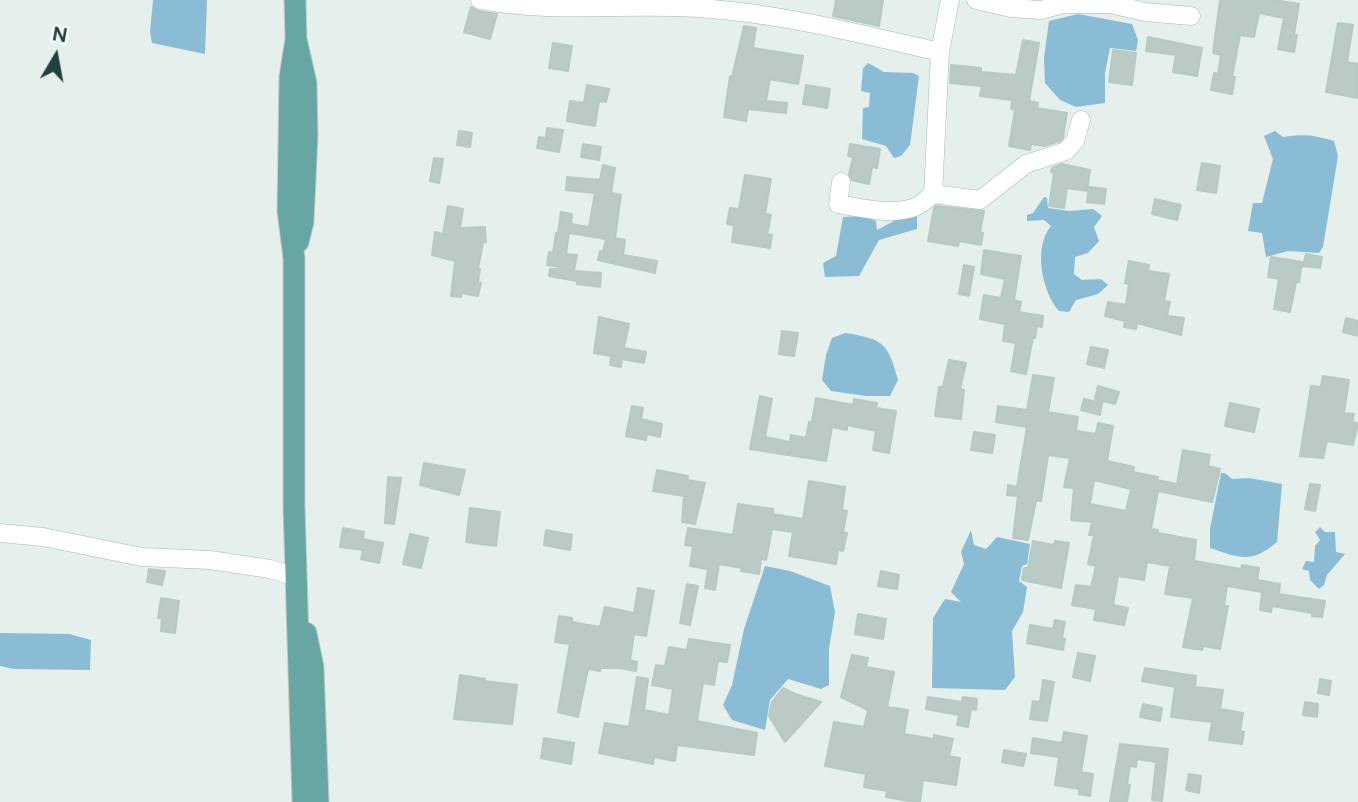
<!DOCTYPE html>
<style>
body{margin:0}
#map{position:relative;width:1358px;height:802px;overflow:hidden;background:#e5efec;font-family:Figtree,sans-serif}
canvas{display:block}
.north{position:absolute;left:21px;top:21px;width:70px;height:70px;-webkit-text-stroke:5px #f6fbf9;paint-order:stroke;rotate:10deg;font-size:19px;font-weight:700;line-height:28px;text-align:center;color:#22423f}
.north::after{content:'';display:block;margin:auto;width:24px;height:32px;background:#22423f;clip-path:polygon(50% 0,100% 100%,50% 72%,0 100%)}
</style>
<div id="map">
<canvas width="1358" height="802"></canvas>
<div class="north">N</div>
</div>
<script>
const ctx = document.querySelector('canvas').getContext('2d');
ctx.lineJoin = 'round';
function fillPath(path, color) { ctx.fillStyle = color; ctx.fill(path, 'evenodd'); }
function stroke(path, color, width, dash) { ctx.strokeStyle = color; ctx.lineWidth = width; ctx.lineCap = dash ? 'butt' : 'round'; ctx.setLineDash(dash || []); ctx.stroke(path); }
fillPath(new Path2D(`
 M 153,0 L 207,0 L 205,54 L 152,43 L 150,32 Z
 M 1078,14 L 1132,24 L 1138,40 L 1136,51 L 1110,48 L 1105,73 L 1105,103 L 1076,107 L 1060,100 L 1045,83 L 1044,58 L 1049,21 Z
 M 868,63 L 884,72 L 913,73 L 919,76 L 910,145 L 901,156 L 894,158 L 886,146 L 862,139 L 863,108 L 869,107 L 870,93 L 861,91 L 863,68 Z
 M 1275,131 L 1283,137 C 1304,134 1313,135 1334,141 L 1338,156 L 1323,247 L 1319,253 L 1288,251 L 1266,257 L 1262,233 L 1248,231 L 1253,203 L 1262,203 L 1273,159 L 1264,136 Z
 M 1044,197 L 1047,198 L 1048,208 L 1069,211 L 1093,209 L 1102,216 L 1094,227 L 1099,241 L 1088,253 L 1075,257 L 1074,274 L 1082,280 L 1101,279 L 1108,285 L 1098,294 L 1076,300 L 1069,312 L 1059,311 C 1042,292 1033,247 1051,226 L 1044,220 L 1027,221 L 1027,215 L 1033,213 Z
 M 907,214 L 917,215 L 917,229 L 879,240 L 859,276 L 825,277 L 823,263 L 836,256 L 843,217 L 864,216 L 876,221 L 877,230 Z
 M 845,333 C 884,339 888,343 898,380 L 890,396 L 866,396 L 831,391 L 822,380 L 826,355 L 832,338 Z
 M 1221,473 L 1225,473 L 1232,479 L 1249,478 L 1282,484 L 1277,542 C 1251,564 1240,558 1210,548 L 1210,529 Z
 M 1320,527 L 1325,532 L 1335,532 L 1336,552 L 1345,554 L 1327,575 L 1324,585 L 1319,589 L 1310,580 L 1309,571 L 1302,569 L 1306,561 L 1314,562 L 1315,546 L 1320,540 L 1315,532 Z
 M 971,530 L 974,545 L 986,549 L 997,537 L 1030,544 L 1027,564 L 1022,566 L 1019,581 L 1027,587 L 1023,612 L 1012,631 L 1015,677 L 1005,690 L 932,688 L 933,618 L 945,599 L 961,602 L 951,592 L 964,564 L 961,552 Z
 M 765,566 L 790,571 L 830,586 L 835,612 L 829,649 L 829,685 L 821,689 L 788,679 L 770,700 L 765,730 L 732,720 L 723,705 L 732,685 L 744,629 Z
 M 0,633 L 69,634 L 91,640 L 90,670 L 14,669 L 0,666 Z`), '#8abcd6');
const building = new Path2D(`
 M 836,0 L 883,0 L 879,26 L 833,16 Z
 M 1220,0 L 1275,0 L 1299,4 L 1294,35 L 1297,35 L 1294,52 L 1278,49 L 1284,18 L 1259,13 L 1254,37 L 1240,35 L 1232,77 L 1235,77 L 1232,94 L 1211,90 L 1214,73 L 1218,74 L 1221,55 L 1213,53 Z
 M 471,7 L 478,11 L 497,14 L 490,39 L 464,32 Z
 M 1338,23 L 1353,25 L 1347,62 L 1358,64 L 1358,98 L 1326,92 Z
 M 744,26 L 756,28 L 753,48 L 803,56 L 798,84 L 770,79 L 766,101 L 787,103 L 786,113 L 748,109 L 746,121 L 724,117 L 730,76 L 732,77 Z
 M 1148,37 L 1202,48 L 1197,76 L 1173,72 L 1176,55 L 1146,51 Z
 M 1023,40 L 1039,43 L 1029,101 L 1038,103 L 1037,108 L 1067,113 L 1063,138 L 1060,141 L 1044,146 L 1031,144 L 1030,150 L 1009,146 L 1015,110 L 1011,109 L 1012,100 L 980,96 L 982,86 L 950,83 L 951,65 L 981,68 L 981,72 L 1016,75 Z
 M 553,43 L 572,46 L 568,71 L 549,68 Z
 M 1113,50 L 1136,53 L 1132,85 L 1109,82 Z
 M 587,85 L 609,89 L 606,102 L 599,101 L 595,126 L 567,121 L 570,101 L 584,103 Z
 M 806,85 L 830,89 L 827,108 L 803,104 Z
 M 547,128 L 563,130 L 559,152 L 537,148 L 539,137 L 546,138 Z
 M 459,131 L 472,133 L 470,147 L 457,145 Z
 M 583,144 L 601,147 L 599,160 L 581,157 Z
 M 850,144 L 880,149 L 877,168 L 872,167 L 869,184 L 852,180 L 849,174 L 853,157 L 848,156 Z
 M 434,158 L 443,159 L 439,183 L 430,181 Z
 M 1202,163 L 1220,166 L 1216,193 L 1197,190 Z
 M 1062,164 L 1090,170 L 1087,191 L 1067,188 L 1064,208 L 1049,206 L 1054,173 L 1051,172 L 1052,168 Z
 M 603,165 L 615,168 L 611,193 L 621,195 L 615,238 L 625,240 L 623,255 L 657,261 L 655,273 L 598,260 L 600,251 L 603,252 L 606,239 L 569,233 L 566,254 L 577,255 L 574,271 L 601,273 L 600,287 L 577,284 L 577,281 L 549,276 L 550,269 L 560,269 L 560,267 L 547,265 L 549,252 L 553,253 L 556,233 L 558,233 L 561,212 L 572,214 L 571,224 L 589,227 L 595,193 L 566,190 L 567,177 L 600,180 Z
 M 745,175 L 771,179 L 765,214 L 771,215 L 767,234 L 772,235 L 770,248 L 732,242 L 734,225 L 727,224 L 730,208 L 739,209 Z
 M 1089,187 L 1106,189 L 1104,204 L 1087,202 Z
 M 1155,199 L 1181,205 L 1177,220 L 1152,214 Z
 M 448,206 L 463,209 L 460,228 L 485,227 L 486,242 L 483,242 L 478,269 L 480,269 L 478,282 L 481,283 L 478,296 L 461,293 L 461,297 L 451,296 L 455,261 L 432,255 L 435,232 L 443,234 Z
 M 936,206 L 984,211 L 980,232 L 983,233 L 981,245 L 959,241 L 958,246 L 928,241 L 934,208 Z
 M 984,250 L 1021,256 L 1014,300 L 1021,302 L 1019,312 L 1043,316 L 1042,327 L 1037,326 L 1035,338 L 1033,337 L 1026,374 L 1011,371 L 1016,343 L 1003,341 L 1005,324 L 980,319 L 984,295 L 1001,298 L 1005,279 L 981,274 Z
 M 1306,254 L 1322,257 L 1320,268 L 1303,266 Z
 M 1271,257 L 1302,262 L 1299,282 L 1296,282 L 1290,312 L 1274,309 L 1279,279 L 1268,277 Z
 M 1129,261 L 1149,265 L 1148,271 L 1169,274 L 1164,301 L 1170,302 L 1167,316 L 1184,318 L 1181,335 L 1137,323 L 1136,329 L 1124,327 L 1125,321 L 1105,316 L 1108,302 L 1126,305 L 1129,284 L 1125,283 Z
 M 964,265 L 974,267 L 969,296 L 959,294 Z
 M 599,317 L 629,324 L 624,348 L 646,352 L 644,363 L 622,359 L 621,367 L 610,365 L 611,356 L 594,353 Z
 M 1346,318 L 1358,321 L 1358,336 L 1343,332 Z
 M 782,331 L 798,333 L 794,356 L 779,354 Z
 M 1091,347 L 1108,350 L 1104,368 L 1087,364 Z
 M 949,360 L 966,363 L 960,389 L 964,390 L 961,419 L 935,416 L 939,387 L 943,387 Z
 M 1033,375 L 1054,378 L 1048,412 L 1078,417 L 1076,431 L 1096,434 L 1098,423 L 1113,426 L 1107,461 L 1134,467 L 1133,472 L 1158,477 L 1157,480 L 1177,484 L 1183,450 L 1210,455 L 1208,466 L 1220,469 L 1212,502 L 1158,491 L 1151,529 L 1158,530 L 1158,533 L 1196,540 L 1194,561 L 1241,569 L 1242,565 L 1259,568 L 1257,580 L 1280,584 L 1279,594 L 1325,601 L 1322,617 L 1312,616 L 1312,613 L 1272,606 L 1271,612 L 1260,610 L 1262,592 L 1227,586 L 1224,606 L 1228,606 L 1220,649 L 1203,646 L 1202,650 L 1183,647 L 1193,598 L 1165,594 L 1170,566 L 1147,562 L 1144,580 L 1118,576 L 1113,605 L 1128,608 L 1124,625 L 1094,620 L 1096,609 L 1072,605 L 1076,585 L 1091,587 L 1096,566 L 1088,564 L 1094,535 L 1089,535 L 1092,522 L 1071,520 L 1074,488 L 1064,487 L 1070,458 L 1048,455 L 1041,501 L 1036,501 L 1028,540 L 1013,538 L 1018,496 L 1007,495 L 1008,485 L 1017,487 L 1027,427 L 996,422 L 998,406 L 1027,410 ZM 1094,480 L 1131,489 L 1126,511 L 1090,504 Z
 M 1323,376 L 1349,380 L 1344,413 L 1354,414 L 1352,422 L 1358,423 L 1353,445 L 1327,441 L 1323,458 L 1300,456 L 1311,386 L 1321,387 Z
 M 1098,386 L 1119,392 L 1115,404 L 1095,399 Z
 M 760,396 L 772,399 L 765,437 L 790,442 L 791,435 L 806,438 L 809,422 L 812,422 L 816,398 L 853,405 L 854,399 L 877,403 L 876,408 L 896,411 L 889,453 L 873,450 L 876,431 L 847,425 L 847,430 L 832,427 L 826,461 L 750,449 Z
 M 1084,399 L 1102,403 L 1100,415 L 1081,410 Z
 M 1230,403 L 1259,409 L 1254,432 L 1225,426 Z
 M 632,406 L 643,408 L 641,419 L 662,424 L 660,437 L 647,434 L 646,440 L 626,436 Z
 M 974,432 L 995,435 L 992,453 L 971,450 Z
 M 424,463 L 465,470 L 459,495 L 420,485 Z
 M 657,470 L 688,476 L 687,480 L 705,483 L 695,524 L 682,522 L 684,496 L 653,491 Z
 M 388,477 L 401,478 L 394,524 L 385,523 Z
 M 809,481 L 845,487 L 842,510 L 847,511 L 843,532 L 847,533 L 843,551 L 838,550 L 836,564 L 789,556 L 793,532 L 772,529 L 766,560 L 761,559 L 759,574 L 741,571 L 742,568 L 719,564 L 715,590 L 705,588 L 708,569 L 690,566 L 693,546 L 685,545 L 688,528 L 733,535 L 738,504 L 773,509 L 773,514 L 803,519 Z
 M 1310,484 L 1320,485 L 1315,511 L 1305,509 Z
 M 470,508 L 500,512 L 496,546 L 466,542 Z
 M 343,528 L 364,532 L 363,539 L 383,543 L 379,563 L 361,559 L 363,550 L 340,547 Z
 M 546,530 L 572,535 L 570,550 L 544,545 Z
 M 410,534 L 428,538 L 421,568 L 403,564 Z
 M 1033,541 L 1054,545 L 1055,541 L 1069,543 L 1061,588 L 1022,580 L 1024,568 L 1028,568 Z
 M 149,569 L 165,571 L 162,585 L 147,582 Z
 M 881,571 L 899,575 L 897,589 L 878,586 Z
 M 687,584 L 698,586 L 690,625 L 680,623 Z
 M 638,588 L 654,591 L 646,636 L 634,634 L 630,660 L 637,662 L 636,671 L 619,668 L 601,668 L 600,671 L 588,669 L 578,717 L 558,712 L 570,644 L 555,642 L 559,616 L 572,618 L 572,622 L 600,627 L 605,607 L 634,613 Z
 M 161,598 L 179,601 L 175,633 L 161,631 L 162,618 L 158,618 Z
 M 858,614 L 886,619 L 883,639 L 855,634 Z
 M 1055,620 L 1065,622 L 1062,638 L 1065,639 L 1063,650 L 1027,643 L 1030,625 L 1053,629 Z
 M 689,639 L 730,645 L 727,662 L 718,661 L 714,685 L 703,683 L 697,721 L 757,733 L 754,755 L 677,745 L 675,761 L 654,757 L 653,764 L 599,753 L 605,723 L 629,727 L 637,677 L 648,679 L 644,710 L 669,715 L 673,689 L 652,685 L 656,665 L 665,666 L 669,647 L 687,650 Z
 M 1078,653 L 1095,656 L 1090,681 L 1073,677 Z
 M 852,655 L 868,658 L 866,667 L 894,672 L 887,707 L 908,710 L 904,734 L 934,739 L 934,735 L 953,739 L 949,756 L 960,758 L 956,785 L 923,780 L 920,802 L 915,802 L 886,797 L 887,791 L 864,787 L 866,774 L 825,766 L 834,722 L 864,727 L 868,710 L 841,697 Z
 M 1145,668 L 1196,676 L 1195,687 L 1223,690 L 1220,709 L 1243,713 L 1240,731 L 1244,732 L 1242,744 L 1209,740 L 1212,722 L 1171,717 L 1175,687 L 1142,681 Z
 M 460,675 L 485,679 L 484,681 L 517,685 L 512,724 L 454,719 Z
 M 1320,679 L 1331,681 L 1329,695 L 1318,693 Z
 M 1043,680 L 1054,682 L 1047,721 L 1030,719 L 1033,701 L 1040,702 Z
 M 783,688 L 795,694 L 821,702 L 785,742 L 769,716 L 772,702 Z
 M 928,697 L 962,702 L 963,697 L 977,699 L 976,710 L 971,709 L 968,727 L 957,725 L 959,715 L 926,709 Z
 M 1305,702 L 1318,704 L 1317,717 L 1303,715 Z
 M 1143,704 L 1162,708 L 1160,721 L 1140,717 Z
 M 1064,732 L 1087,736 L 1081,772 L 1093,774 L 1090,796 L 1079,794 L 1079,789 L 1055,785 L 1059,757 L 1031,753 L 1033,738 L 1062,743 Z
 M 544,738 L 574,743 L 571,764 L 541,758 Z
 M 1120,744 L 1168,749 L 1162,801 L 1152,800 L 1156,762 L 1137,759 L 1136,767 L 1130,766 L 1127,784 L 1130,785 L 1127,802 L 1110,802 Z
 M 1004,750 L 1026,754 L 1023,766 L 1002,762 Z
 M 1189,774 L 1201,776 L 1199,793 L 1186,790 Z`);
fillPath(building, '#bacac6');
stroke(building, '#b6c9c5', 2);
const minor = new Path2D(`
 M 480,0 C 552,14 625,3 698,8 C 780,13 860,34 940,52 L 950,0
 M 976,0 L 1011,8 L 1041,10 L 1063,4 L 1110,4 L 1145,12 L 1191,16
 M 841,182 L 838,204 C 861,208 893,216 915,207 C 922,204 928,198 933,194 L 940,52
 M 933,194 L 980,200 L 1026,164 L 1066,151 L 1075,141 L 1081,120
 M 0,533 L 43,537 L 142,557 L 210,560 L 270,569 L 297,577`);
const major = new Path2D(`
 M 295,0 L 296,39 L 306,83 L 307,136 L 303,222 L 298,242
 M 296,39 L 290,77 L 288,211 L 294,258 L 294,507 L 303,802
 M 306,633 L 313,667 L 318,802`);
stroke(minor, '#a7b8b5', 19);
stroke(major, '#c1cac9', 23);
stroke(minor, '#fff', 18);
stroke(major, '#67a6a2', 21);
</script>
